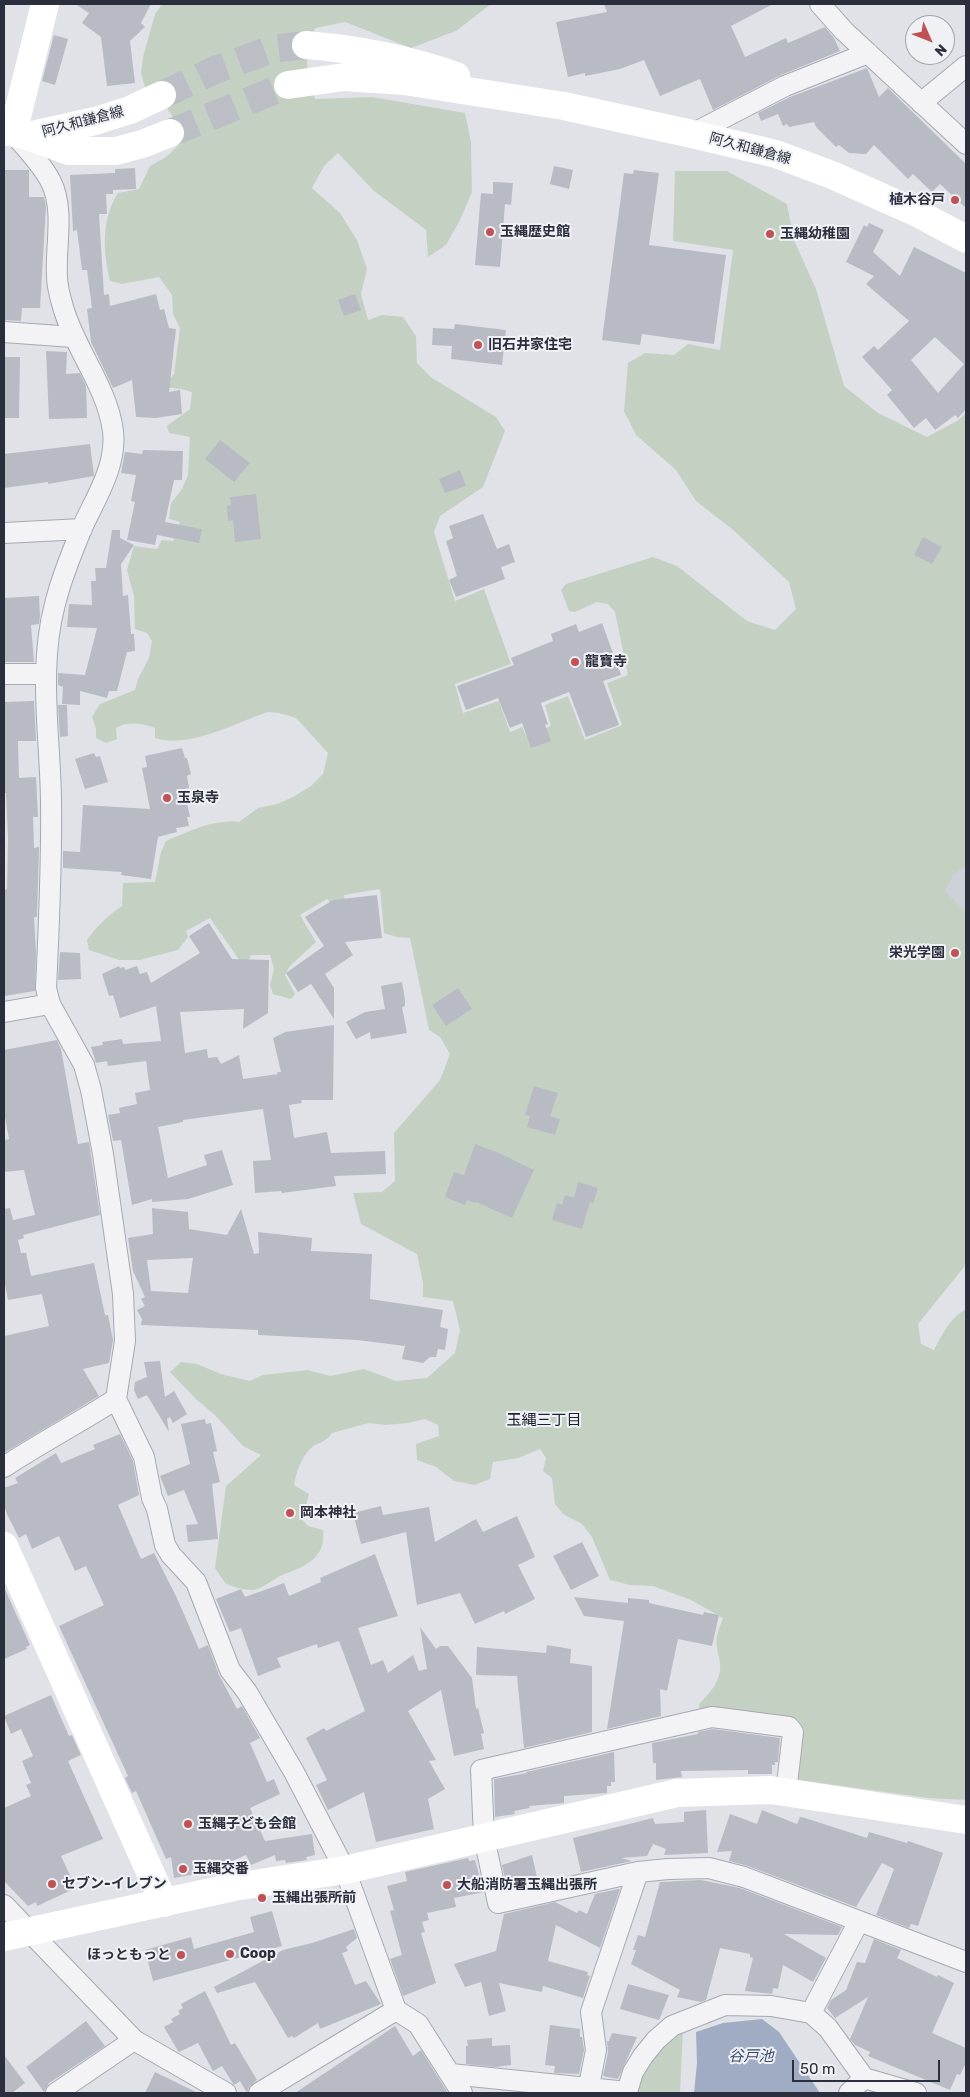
<!DOCTYPE html>
<meta charset="utf-8">
<style>
body{margin:0}
#map{position:relative;width:970px;height:2097px;overflow:hidden;background:#e0e2e8;font-family:Rubik,sans-serif}
canvas{display:block}
.frame{position:absolute;inset:0;border:5px solid #2b2f3d;pointer-events:none}
.north{position:absolute;left:905px;top:15px;width:50px;height:50px;box-sizing:border-box;background:#f0f1f5;border:1px solid #a1a3ab;border-radius:50%;rotate:134deg;font-size:14px;font-weight:700;line-height:20px;text-align:center;color:#2b2f3d}
.north::after{content:'';display:block;margin:auto;width:18px;height:22px;background:#c05255;clip-path:polygon(50% 0,100% 100%,50% 72%,0 100%)}
.scale{position:absolute;left:792px;top:2060px;width:148px;height:22px;box-sizing:border-box;border:2px solid #2b2f3d;border-top:0;padding-left:6px;font-size:15px;line-height:18px;white-space:nowrap;color:#2b2f3d;-webkit-text-stroke:4px #f0f1f5;paint-order:stroke}
</style>
<div id="map">
<canvas width="970" height="2097"></canvas>
<div class="frame"></div>
<div class="north">N</div>
<div class="scale">50 m</div>
</div>
<script>
const ctx = document.querySelector('canvas').getContext('2d');
ctx.lineJoin = 'round';
function fillPath(path, color) { ctx.fillStyle = color; ctx.fill(path, 'evenodd'); }
function stroke(path, color, width, dash) { ctx.strokeStyle = color; ctx.lineWidth = width; ctx.lineCap = dash ? 'butt' : 'round'; ctx.setLineDash(dash || []); ctx.stroke(path); }
function drawText(font, color, halo, rows, align = 'center') {
  ctx.font = font + ' Rubik,"Noto Sans JP",sans-serif'; ctx.lineWidth = 4; ctx.setLineDash([]); ctx.textBaseline = 'middle'; ctx.strokeStyle = halo; ctx.fillStyle = color; for (const [text, x, y, turn = 0] of rows) {
    ctx.save(); ctx.translate(x, y); ctx.rotate((+turn || 0) * Math.PI / 180); ctx.textAlign = isNaN(turn) ? turn : align; if (halo) ctx.strokeText(text, 0, 0); ctx.fillText(text, 0, 0); ctx.restore();
  }
}
fillPath(new Path2D(`
 M 966,854 L 966,925 L 936,886 Z`), '#cfd1d9');
fillPath(new Path2D(`
 M 162,4 L 491,4 L 456,31 L 411,48 L 345,22 L 315,28 C 302,59 307,67 315,99 L 372,97 L 465,113 L 471,142 L 472,192 L 460,220 L 446,245 L 428,257 L 426,230 L 374,191 L 338,153 L 324,166 L 312,188 L 340,213 L 357,240 L 367,269 L 361,294 L 368,320 L 382,315 L 403,317 L 416,336 L 417,363 L 432,378 L 496,417 L 505,431 L 483,487 L 440,516 L 434,532 L 455,601 L 484,589 L 511,664 L 455,684 L 463,713 L 499,701 L 510,732 L 522,727 L 526,736 L 551,726 L 545,705 L 568,696 L 585,740 L 622,725 L 607,683 L 628,675 L 615,612 L 608,604 L 597,602 L 575,612 L 569,611 L 561,590 L 566,584 L 653,557 L 677,566 L 747,621 L 775,630 L 796,609 L 789,582 L 732,529 L 696,501 L 676,470 L 636,435 L 624,411 L 628,363 L 645,353 L 674,355 L 688,344 L 720,350 L 733,250 L 673,241 L 675,171 L 727,171 L 787,204 L 794,240 L 816,289 L 844,386 L 878,413 L 927,437 L 957,421 L 966,413 L 966,866 L 954,874 L 945,891 L 966,912 L 966,1260 L 964,1267 L 918,1324 L 921,1344 L 934,1350 C 942,1334 951,1317 966,1309 L 966,1800 L 928,1798 L 799,1780 C 795,1759 801,1740 797,1719 L 720,1708 L 700,1711 L 699,1704 C 710,1693 722,1680 720,1663 C 719,1654 715,1646 717,1636 C 718,1630 721,1624 723,1618 L 691,1600 L 653,1586 L 630,1585 L 610,1580 L 592,1537 L 582,1524 L 563,1514 L 555,1504 L 552,1478 L 543,1471 L 546,1458 L 540,1449 L 518,1458 L 493,1462 L 490,1479 L 475,1485 L 454,1481 L 436,1467 L 417,1460 L 416,1444 L 439,1436 L 438,1425 L 425,1419 L 408,1423 L 385,1425 L 369,1423 L 332,1433 C 325,1444 318,1441 310,1449 C 301,1458 296,1473 294,1485 L 309,1494 L 302,1519 L 308,1526 L 323,1530 C 327,1560 302,1567 280,1576 C 272,1580 262,1589 253,1590 C 244,1590 234,1587 226,1584 L 215,1568 L 226,1486 L 261,1455 L 243,1446 L 215,1415 L 196,1399 L 170,1372 L 181,1362 L 197,1364 L 221,1374 L 250,1381 L 263,1375 L 308,1370 L 330,1376 L 364,1369 L 396,1381 L 427,1378 L 455,1353 L 460,1330 L 453,1301 L 423,1297 L 423,1283 L 417,1254 L 361,1224 L 353,1193 L 382,1192 L 395,1181 L 394,1133 L 440,1080 L 450,1054 L 440,1037 L 429,1030 L 410,938 L 397,937 L 384,933 L 380,889 L 344,895 L 346,906 L 337,909 L 327,899 L 300,915 L 316,942 L 290,966 L 285,975 L 295,994 L 291,999 L 273,994 L 270,985 L 274,969 L 270,955 L 251,955 L 247,964 L 242,964 L 210,918 L 186,931 L 188,937 L 178,950 L 139,960 L 119,960 L 89,950 L 87,940 C 97,926 108,915 122,906 L 123,883 L 155,882 L 161,852 L 166,841 C 190,831 213,819 239,822 L 258,808 L 277,804 L 293,797 L 311,786 L 323,774 L 328,753 L 296,718 L 279,713 L 268,712 C 235,723 189,749 155,738 L 155,728 C 142,723 127,721 116,728 L 117,739 L 106,743 L 96,738 L 96,729 L 92,717 L 100,704 L 135,690 L 138,679 L 149,658 L 152,641 L 147,633 L 135,629 L 134,596 L 127,570 L 134,546 L 157,549 L 162,540 L 173,541 L 180,522 L 169,519 L 171,503 L 182,489 L 188,475 L 190,437 L 169,433 L 167,426 L 190,409 L 192,392 L 181,389 L 164,387 L 174,374 L 180,328 L 173,314 L 172,295 L 159,277 L 122,284 L 110,281 C 103,251 101,220 118,193 L 139,189 L 150,166 L 166,157 L 180,144 L 175,120 L 165,105 L 145,87 L 141,73 L 143,57 L 155,14 Z
 M 683,2028 L 680,2093 L 634,2093 C 638,2066 663,2045 683,2028 Z`), '#c4d1c2');
fillPath(new Path2D(`
 M 762,2019 L 779,2032 L 820,2093 L 694,2093 L 697,2063 L 696,2032 L 723,2023 Z`), '#9facc4');
fillPath(new Path2D(`
 M 75,4 L 151,4 L 141,23 L 145,27 L 130,41 L 135,83 L 107,86 L 101,37 L 82,23 L 89,13 Z
 M 604,4 L 773,4 L 731,26 L 745,57 L 786,38 L 788,43 L 825,27 L 834,38 L 840,51 L 781,75 L 713,110 L 700,79 L 660,96 L 644,60 L 620,69 L 585,76 L 585,73 L 568,77 L 556,22 L 607,12 Z
 M 54,35 L 68,39 L 55,85 L 42,81 Z
 M 867,68 L 879,97 L 888,88 L 966,164 L 966,208 L 940,184 L 932,192 L 913,174 L 908,179 L 874,145 L 866,154 L 849,153 L 839,145 L 836,147 L 816,127 L 814,122 L 789,127 L 787,124 L 783,126 L 778,114 L 761,121 L 758,113 L 790,97 Z
 M 554,166 L 573,170 L 569,189 L 550,184 Z
 M 135,168 L 136,189 L 113,190 L 113,194 L 106,194 L 107,214 L 99,214 L 104,295 L 109,294 L 110,306 L 156,294 L 160,310 L 164,309 L 169,328 L 176,329 L 169,392 L 180,390 L 182,414 L 156,418 L 136,417 L 132,380 L 113,388 L 91,342 L 87,309 L 92,308 L 87,270 L 82,270 L 77,230 L 73,231 L 70,175 L 115,173 L 115,169 Z
 M 4,170 L 29,170 L 29,197 L 44,197 L 46,206 L 40,308 L 22,308 L 21,321 L 4,320 Z
 M 634,170 L 659,173 L 649,245 L 726,255 L 714,344 L 642,334 L 640,345 L 602,340 L 624,173 L 633,174 Z
 M 493,182 L 513,183 L 511,205 L 505,204 L 500,267 L 475,265 L 481,193 L 493,194 Z
 M 869,223 L 884,230 L 873,252 L 900,276 L 914,247 L 966,273 L 966,409 L 958,418 L 955,415 L 935,430 L 926,418 L 914,428 L 887,395 L 892,390 L 862,357 L 874,346 L 878,350 L 909,321 L 866,284 L 874,276 L 846,262 L 864,225 L 867,227 ZM 935,337 L 964,364 L 938,393 L 911,360 Z
 M 355,294 L 361,310 L 344,316 L 338,300 Z
 M 455,324 L 506,330 L 502,365 L 451,359 L 452,346 L 432,345 L 433,328 L 454,329 Z
 M 46,351 L 67,352 L 66,374 L 80,373 L 86,386 L 87,418 L 49,419 Z
 M 4,357 L 20,357 L 19,418 L 4,418 Z
 M 220,440 L 250,463 L 234,482 L 205,459 Z
 M 90,444 L 94,476 L 48,484 L 48,482 L 4,488 L 4,454 Z
 M 143,450 L 183,451 L 182,480 L 174,480 L 165,522 L 202,529 L 199,543 L 157,535 L 155,545 L 127,540 L 135,502 L 131,501 L 136,475 L 121,473 L 125,452 L 142,454 Z
 M 460,470 L 466,486 L 445,493 L 439,479 Z
 M 256,494 L 261,539 L 235,542 L 233,520 L 228,521 L 227,506 L 231,505 L 230,497 Z
 M 483,514 L 497,549 L 509,544 L 515,562 L 501,567 L 505,579 L 456,597 L 449,580 L 457,576 L 446,541 L 453,538 L 449,526 Z
 M 112,530 L 120,530 L 120,538 L 134,545 L 121,564 L 123,596 L 128,595 L 131,634 L 134,634 L 135,651 L 127,652 L 117,691 L 109,691 L 107,698 L 80,691 L 80,705 L 62,704 L 63,687 L 58,685 L 58,673 L 85,675 L 97,628 L 67,627 L 69,604 L 92,605 L 91,581 L 96,581 L 95,568 L 106,568 Z
 M 923,537 L 942,547 L 932,564 L 914,555 Z
 M 39,596 L 40,616 L 39,624 L 31,625 L 34,662 L 4,662 L 4,598 Z
 M 602,623 L 621,675 L 603,681 L 619,725 L 586,737 L 569,692 L 541,703 L 548,724 L 545,725 L 551,741 L 531,748 L 522,723 L 510,728 L 498,698 L 466,710 L 457,686 L 514,665 L 511,658 L 553,641 L 551,634 L 576,624 L 579,632 Z
 M 34,701 L 36,741 L 18,741 L 19,778 L 36,777 L 38,817 L 33,817 L 34,848 L 39,847 L 37,917 L 34,917 L 36,952 L 35,991 L 4,996 L 4,890 L 7,889 L 8,839 L 6,793 L 4,793 L 4,702 Z
 M 58,705 L 67,705 L 68,736 L 60,737 Z
 M 182,748 L 185,758 L 187,758 L 191,774 L 187,776 L 189,788 L 184,789 L 190,817 L 187,817 L 189,826 L 176,828 L 177,832 L 158,837 L 151,879 L 121,875 L 122,872 L 63,868 L 63,851 L 80,852 L 83,805 L 150,809 L 142,768 L 147,767 L 145,756 Z
 M 94,753 L 96,757 L 100,756 L 108,782 L 85,789 L 75,759 Z
 M 377,895 L 382,938 L 345,942 L 353,955 L 325,974 L 334,988 L 334,1019 L 311,984 L 298,992 L 286,973 L 324,946 L 305,917 L 333,900 Z
 M 209,923 L 232,959 L 269,960 L 268,1013 L 243,1029 L 244,1009 L 180,1012 L 185,1053 L 207,1049 L 208,1058 L 217,1057 L 221,1064 L 239,1055 L 243,1079 L 278,1074 L 277,1072 L 281,1072 L 273,1038 L 285,1032 L 334,1025 L 333,1100 L 301,1100 L 302,1103 L 289,1105 L 294,1138 L 327,1132 L 331,1153 L 385,1151 L 386,1174 L 334,1176 L 336,1186 L 282,1193 L 281,1191 L 255,1193 L 253,1161 L 271,1160 L 263,1109 L 183,1120 L 183,1122 L 158,1127 L 168,1178 L 207,1165 L 204,1155 L 222,1150 L 233,1185 L 188,1199 L 152,1202 L 152,1199 L 132,1205 L 121,1140 L 113,1141 L 108,1115 L 120,1113 L 119,1108 L 137,1104 L 135,1093 L 150,1090 L 146,1061 L 108,1066 L 107,1061 L 96,1063 L 91,1047 L 103,1045 L 102,1042 L 122,1039 L 123,1044 L 161,1041 L 156,1006 L 120,1018 L 113,995 L 109,996 L 102,974 L 119,966 L 120,968 L 124,967 L 125,970 L 137,966 L 140,974 L 147,972 L 151,983 L 200,953 L 189,936 Z
 M 60,952 L 80,953 L 81,979 L 58,980 Z
 M 402,982 L 405,1000 L 405,1006 L 402,1007 L 407,1033 L 371,1039 L 370,1032 L 356,1039 L 346,1022 L 365,1012 L 385,1009 L 381,986 Z
 M 458,988 L 472,1009 L 446,1026 L 432,1005 Z
 M 57,1040 L 61,1049 L 78,1144 L 89,1142 L 100,1215 L 23,1235 L 24,1238 L 18,1240 L 21,1253 L 26,1253 L 31,1276 L 94,1263 L 105,1315 L 108,1315 L 113,1340 L 109,1363 L 83,1369 L 99,1396 L 4,1453 L 4,1336 L 49,1326 L 42,1294 L 8,1300 L 4,1279 L 4,1209 L 10,1208 L 13,1220 L 35,1215 L 24,1170 L 4,1172 L 4,1140 L 9,1139 L 4,1112 L 4,1050 Z
 M 534,1086 L 558,1093 L 550,1116 L 560,1119 L 555,1135 L 527,1127 L 530,1116 L 525,1115 Z
 M 475,1144 L 499,1153 L 534,1170 L 512,1218 L 476,1202 L 475,1203 L 467,1200 L 465,1205 L 445,1197 L 454,1172 L 464,1175 Z
 M 578,1182 L 598,1188 L 593,1203 L 590,1202 L 582,1229 L 552,1220 L 557,1203 L 562,1205 L 565,1195 L 574,1198 Z
 M 152,1208 L 188,1212 L 189,1229 L 227,1235 L 241,1209 L 254,1254 L 259,1253 L 258,1232 L 312,1238 L 311,1251 L 372,1254 L 370,1299 L 443,1310 L 440,1327 L 448,1329 L 445,1350 L 438,1349 L 436,1357 L 430,1357 L 423,1363 L 402,1359 L 405,1346 L 357,1340 L 258,1335 L 258,1330 L 141,1325 L 142,1319 L 137,1310 L 145,1306 L 141,1299 L 145,1297 L 133,1271 L 128,1238 L 153,1234 ZM 193,1258 L 188,1293 L 151,1291 L 147,1260 Z
 M 160,1361 L 165,1397 L 174,1391 L 187,1414 L 173,1423 L 170,1417 L 167,1419 L 169,1432 L 147,1395 L 138,1399 L 134,1390 L 135,1382 L 147,1377 L 144,1362 Z
 M 205,1419 L 206,1424 L 211,1423 L 217,1451 L 213,1452 L 220,1482 L 212,1484 L 218,1539 L 188,1542 L 186,1525 L 198,1524 L 184,1490 L 168,1496 L 160,1476 L 190,1464 L 181,1424 Z
 M 120,1434 L 133,1461 L 139,1495 L 118,1505 L 141,1559 L 154,1553 L 177,1598 L 199,1649 L 208,1645 L 219,1675 L 237,1709 L 242,1706 L 260,1738 L 250,1743 L 267,1782 L 274,1779 L 280,1794 L 250,1808 L 265,1841 L 312,1834 L 315,1855 L 306,1857 L 307,1860 L 286,1863 L 285,1860 L 276,1861 L 275,1855 L 251,1865 L 246,1855 L 207,1872 L 174,1878 L 171,1857 L 166,1859 L 136,1791 L 132,1793 L 125,1778 L 128,1776 L 59,1626 L 104,1605 L 86,1566 L 75,1571 L 59,1536 L 32,1549 L 26,1534 L 19,1538 L 7,1514 L 4,1505 L 4,1488 L 18,1483 L 15,1478 L 56,1453 L 61,1463 L 95,1449 L 93,1445 Z
 M 381,1506 L 383,1515 L 429,1507 L 435,1542 L 476,1519 L 483,1532 L 517,1516 L 535,1557 L 518,1565 L 535,1599 L 505,1614 L 504,1611 L 475,1624 L 460,1593 L 417,1605 L 406,1532 L 361,1544 L 353,1513 Z
 M 582,1542 L 599,1576 L 571,1590 L 553,1556 Z
 M 375,1554 L 398,1616 L 358,1628 L 371,1665 L 383,1660 L 388,1673 L 413,1655 L 419,1671 L 427,1669 L 420,1627 L 436,1649 L 440,1646 L 448,1646 L 472,1678 L 476,1709 L 478,1708 L 484,1733 L 481,1734 L 484,1749 L 454,1756 L 441,1690 L 408,1711 L 436,1760 L 429,1761 L 445,1789 L 428,1799 L 434,1829 L 376,1842 L 364,1792 L 328,1810 L 316,1785 L 327,1780 L 306,1738 L 324,1728 L 326,1731 L 365,1711 L 339,1641 L 318,1648 L 317,1644 L 277,1658 L 281,1667 L 258,1676 L 241,1628 L 230,1632 L 216,1599 L 241,1589 L 245,1597 L 284,1583 L 289,1596 L 321,1582 L 320,1578 Z
 M 4,1587 L 30,1645 L 26,1647 L 27,1649 L 4,1659 Z
 M 574,1597 L 628,1603 L 628,1598 L 649,1600 L 649,1603 L 703,1615 L 704,1612 L 719,1615 L 712,1646 L 678,1639 L 667,1691 L 660,1689 L 661,1716 L 607,1729 L 624,1621 L 584,1616 Z
 M 547,1645 L 571,1649 L 570,1663 L 592,1666 L 592,1732 L 524,1748 L 517,1676 L 476,1675 L 477,1647 L 546,1653 Z
 M 51,1695 L 69,1736 L 72,1735 L 81,1755 L 68,1761 L 103,1839 L 61,1856 L 76,1888 L 37,1906 L 36,1902 L 28,1906 L 4,1881 L 4,1808 L 31,1796 L 26,1785 L 31,1783 L 22,1761 L 33,1756 L 21,1729 L 11,1734 L 4,1716 Z
 M 713,1729 L 780,1738 L 778,1762 L 775,1762 L 775,1765 L 772,1765 L 772,1774 L 748,1774 L 748,1770 L 681,1771 L 682,1777 L 656,1780 L 656,1763 L 653,1763 L 652,1743 L 698,1734 L 698,1732 Z
 M 614,1752 L 615,1782 L 611,1782 L 611,1786 L 607,1786 L 607,1793 L 564,1796 L 564,1803 L 529,1806 L 530,1808 L 514,1811 L 515,1814 L 495,1817 L 494,1779 L 527,1773 L 526,1772 Z
 M 706,1810 L 708,1853 L 664,1855 L 666,1849 L 653,1844 L 647,1856 L 621,1858 L 632,1861 L 581,1872 L 573,1838 L 653,1818 L 655,1824 L 684,1822 L 684,1812 Z
 M 762,1810 L 797,1824 L 800,1817 L 805,1818 L 867,1838 L 869,1832 L 907,1843 L 908,1841 L 943,1853 L 918,1926 L 911,1924 L 909,1928 L 876,1915 L 894,1869 L 882,1863 L 856,1907 L 748,1866 L 729,1861 L 732,1851 L 717,1852 L 730,1814 L 757,1824 Z
 M 532,1855 L 538,1882 L 509,1888 L 509,1886 L 507,1887 L 502,1865 Z
 M 468,1858 L 469,1861 L 475,1860 L 484,1892 L 454,1898 L 456,1907 L 427,1913 L 429,1920 L 422,1922 L 425,1932 L 421,1933 L 436,1983 L 403,1996 L 390,1959 L 402,1955 L 390,1911 L 394,1910 L 387,1886 L 407,1881 L 405,1872 Z
 M 701,1880 L 740,1888 L 842,1927 L 838,1935 L 784,1934 L 826,1958 L 813,1982 L 783,1965 L 778,1989 L 773,1988 L 772,1994 L 745,1991 L 753,1958 L 750,1957 L 750,1954 L 720,1948 L 706,2000 L 701,2002 L 677,1997 L 680,1990 L 631,1964 L 636,1950 L 633,1950 L 638,1935 L 645,1937 L 660,1882 Z
 M 618,1889 L 620,1889 L 600,1948 L 556,1925 L 548,1961 L 588,1972 L 587,1975 L 590,1976 L 583,1998 L 543,1986 L 542,1992 L 499,1983 L 506,2011 L 489,2016 L 481,1982 L 465,1987 L 454,1964 L 496,1951 L 504,1914 L 555,1902 L 577,1913 L 579,1910 L 587,1914 L 595,1894 Z
 M 272,1911 L 282,1946 L 153,1981 L 145,1950 L 191,1937 L 194,1949 L 254,1932 L 250,1917 Z
 M 354,1929 L 357,1938 L 346,1947 L 348,1951 L 342,1953 L 355,1985 L 366,1981 L 381,2004 L 320,2029 L 318,2023 L 294,2038 L 292,2036 L 288,2038 L 255,1982 L 217,1993 L 214,1987 L 283,1950 L 312,1943 Z
 M 874,1939 L 901,1950 L 897,1958 L 937,1977 L 938,1975 L 954,1983 L 932,2033 L 966,2048 L 966,2063 L 960,2075 L 957,2074 L 950,2090 L 868,2056 L 870,2052 L 855,2045 L 850,2039 L 868,1997 L 835,2018 L 827,2008 L 831,2000 L 846,1990 L 857,1962 L 865,1963 Z
 M 628,1984 L 669,1995 L 659,2020 L 620,2009 Z
 M 205,1991 L 231,2045 L 235,2043 L 257,2080 L 249,2087 L 247,2093 L 240,2081 L 234,2085 L 232,2082 L 222,2066 L 213,2071 L 198,2043 L 179,2052 L 178,2051 L 164,2027 L 173,2022 L 171,2019 L 180,2014 L 178,2011 L 183,2008 L 181,2004 Z
 M 86,2021 L 105,2046 L 49,2083 L 44,2092 L 26,2067 Z
 M 550,2025 L 580,2029 L 580,2037 L 582,2037 L 584,2050 L 579,2074 L 554,2073 L 555,2066 L 545,2065 Z
 M 395,2026 L 413,2056 L 421,2050 L 448,2093 L 295,2093 Z
 M 612,2033 L 637,2037 L 618,2079 L 603,2076 L 608,2052 L 607,2041 L 609,2041 Z
 M 492,2038 L 492,2046 L 510,2045 L 511,2065 L 496,2067 L 466,2064 L 466,2046 L 468,2046 L 467,2040 Z
 M 4,2055 L 25,2083 L 12,2093 L 4,2093 Z
 M 155,2072 L 198,2093 L 145,2093 Z`), '#b8bbc4');
stroke(new Path2D(`
 M 162,95 L 215,70 L 272,49 L 306,45
 M 170,133 L 288,85`), '#bcbec6', 28, [28, 14]);
const street = new Path2D(`
 M 820,4 L 844,31 L 966,144
 M 921,103 L 966,66
 M 13,133 C 26,148 42,164 51,182 C 65,210 55,247 57,276 C 57,286 60,297 63,307 C 75,350 107,386 113,431 C 117,466 96,497 82,528 C 72,552 61,579 55,604 C 38,668 50,735 51,800 C 52,863 49,926 46,988 L 50,1004 L 84,1065 L 91,1090 L 103,1154 L 123,1294 L 125,1341 L 116,1399 L 144,1457 L 152,1498 L 157,1509 L 165,1545 L 171,1555 L 196,1582 L 230,1670 L 247,1692 L 294,1772 L 345,1870 L 396,2010 L 418,2024 L 462,2093
 M 692,134 L 785,86 L 868,53
 M 4,332 L 73,337
 M 4,533 L 82,529
 M 4,674 L 46,674
 M 4,1012 L 50,1004
 M 4,1467 C 40,1443 79,1423 116,1399
 M 786,1793 L 793,1732 L 789,1727 L 712,1717 L 481,1770 L 484,1837 L 498,1903 L 638,1872 L 668,1869 L 709,1868 L 744,1877 L 966,1962
 M 4,1905 L 134,2040 L 226,2093
 M 811,2013 L 859,1921
 M 451,2074 L 627,2092 L 633,2072 L 643,2056 L 656,2040 L 672,2026 L 725,2005 L 771,2006 L 811,2013 L 828,2028 L 864,2078 L 916,2093
 M 589,2086 L 596,2050 L 591,2012 L 638,1872
 M 56,2093 L 134,2040
 M 259,2093 L 396,2010
 M 849,2093 L 864,2078`);
stroke(street, '#a6a9b1', 22);
stroke(street, '#f3f3f6', 20);
stroke(new Path2D(`
 M 306,45 C 357,49 408,59 456,76
 M 288,85 L 344,77 L 404,81 L 564,106 L 692,134 L 776,154 L 832,175 L 915,212 L 966,239
 M 4,131 L 28,136 L 69,151 L 116,151 L 142,144 L 170,133
 M 13,133 L 45,4
 M 28,136 L 95,121 L 130,110 L 162,95
 M 4,1546 L 164,1903
 M 4,1937 L 234,1887 L 345,1870 L 677,1793 L 771,1790 L 966,1820`), '#fff', 28);
for (const [x, y, r, color] of [
 [955,200,5,"#c05255"],
 [490,232,5,"#c05255"],
 [770,234,5,"#c05255"],
 [478,345,5,"#c05255"],
 [575,662,5,"#c05255"],
 [167,798,5,"#c05255"],
 [955,953,5,"#c05255"],
 [290,1513,5,"#c05255"],
 [188,1824,5,"#c05255"],
 [183,1869,5,"#c05255"],
 [52,1884,5,"#c05255"],
 [447,1885,5,"#c05255"],
 [262,1898,5,"#c05255"],
 [230,1954,5,"#c05255"],
 [181,1955,5,"#c05255"]
]) { const dot = new Path2D(); dot.arc(x, y, r, 0, 2 * Math.PI); ctx.fillStyle = color; ctx.fill(dot); stroke(dot, '#f0f1f5', 2); }
drawText('14px', '#2b2f3d', '#f0f1f5', [
 ["阿久和鎌倉線",83,122,-15],
 ["阿久和鎌倉線",750,149,15]
]);
drawText('bold 14px', '#2b2f3d', '#f0f1f5', [
 ["植木谷戸",945,200,"right"],
 ["玉縄歴史館",500,232],
 ["玉縄幼稚園",780,234],
 ["旧石井家住宅",488,345],
 ["龍寶寺",585,662],
 ["玉泉寺",177,798],
 ["栄光学園",945,953,"right"],
 ["岡本神社",300,1513],
 ["玉縄子ども会館",198,1824],
 ["玉縄交番",193,1869],
 ["セブン-イレブン",62,1884],
 ["大船消防署玉縄出張所",457,1885],
 ["玉縄出張所前",272,1898],
 ["Coop",240,1954],
 ["ほっともっと",171,1955,"right"]
], 'left');
drawText('15px', '#1d202e', '#f0f1f5', [
 ["玉縄三丁目",544,1421]
]);
drawText('italic 15px', '#39496d', '#f0f1f5', [
 ["谷戸池",751,2057]
]);
</script>
